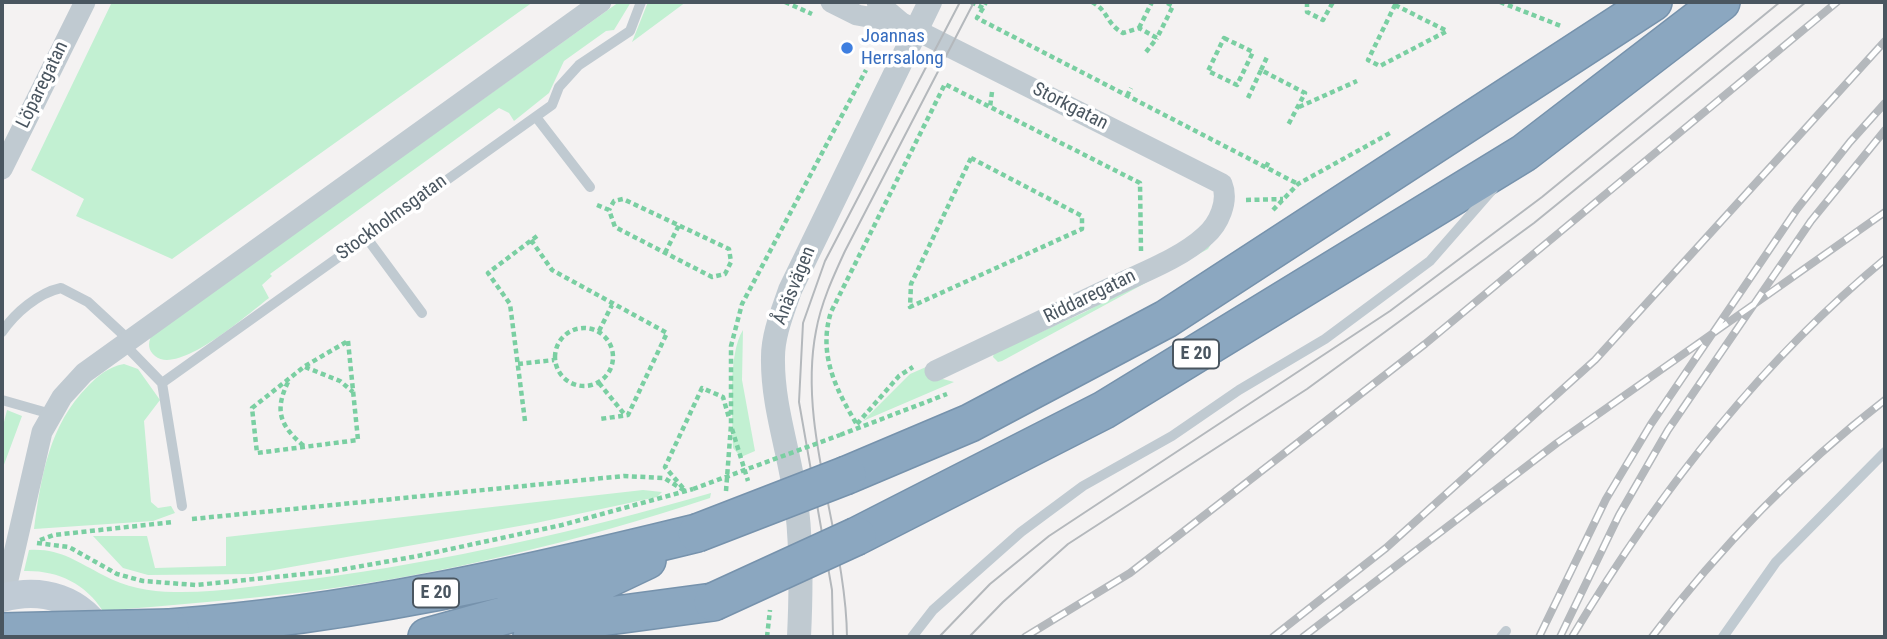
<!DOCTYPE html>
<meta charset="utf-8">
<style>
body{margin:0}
#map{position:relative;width:1887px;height:639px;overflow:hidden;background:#f4f2f2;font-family:"Roboto Condensed",sans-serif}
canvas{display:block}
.frame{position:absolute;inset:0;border:4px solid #4a5660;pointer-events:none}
</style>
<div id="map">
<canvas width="1887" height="639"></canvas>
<div class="frame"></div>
</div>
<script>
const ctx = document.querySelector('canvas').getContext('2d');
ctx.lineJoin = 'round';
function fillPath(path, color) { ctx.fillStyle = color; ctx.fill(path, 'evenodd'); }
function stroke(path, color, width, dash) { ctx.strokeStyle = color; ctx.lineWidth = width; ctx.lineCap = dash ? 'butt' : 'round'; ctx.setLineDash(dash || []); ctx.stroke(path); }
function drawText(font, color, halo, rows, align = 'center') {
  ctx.font = font + ' "Roboto Condensed",sans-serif'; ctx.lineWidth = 7; ctx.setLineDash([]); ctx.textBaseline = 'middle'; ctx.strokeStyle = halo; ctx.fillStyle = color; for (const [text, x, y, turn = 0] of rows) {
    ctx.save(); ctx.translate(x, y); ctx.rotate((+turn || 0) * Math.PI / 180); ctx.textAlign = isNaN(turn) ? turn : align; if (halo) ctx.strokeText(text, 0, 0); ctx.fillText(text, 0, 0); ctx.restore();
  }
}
fillPath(new Path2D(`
 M 112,2 L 533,2 L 172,259 L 76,216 L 84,199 L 31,170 Z
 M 619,2 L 631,2 L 614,30 L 606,31 L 564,61 L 549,93 L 514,121 L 509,113 L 499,108 L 270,274 L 272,276 L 262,285 L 269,298 C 249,313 179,376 155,356 C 148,350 148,344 151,336 Z
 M 648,2 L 686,2 L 632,42 Z
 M 1213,241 L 1208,249 L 1002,361 L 998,362 L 993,357 L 994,353 L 1085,312 Z
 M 743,330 L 742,380 L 755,451 L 741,457 L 733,448 C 733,417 727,355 743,330 Z
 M 124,364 L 138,369 L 160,400 L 144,421 L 151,502 L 158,508 L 171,506 L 175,513 L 153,521 L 34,529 C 41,477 49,425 88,386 C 99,375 108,367 124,364 Z
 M 926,367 L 943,379 L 954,382 L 863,421 L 910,374 Z
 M 7,410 L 22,416 L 2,470 L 2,430 Z
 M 643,490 L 662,492 L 657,497 L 536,523 L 252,574 L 148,575 L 123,568 L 93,536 L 147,536 L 155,568 L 226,566 L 226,537 Z
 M 711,493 L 710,498 C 579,541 443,575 305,592 C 238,600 171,605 103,611 C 85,583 57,570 24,571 L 29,550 C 60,548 77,562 103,575 C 125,587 150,592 174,592 C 220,593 266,584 312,579 C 447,561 580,531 711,493 Z`), '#c2f0d2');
const motorway = new Path2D(`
 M 847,475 L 970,423 L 1166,319 L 1653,2
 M 857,536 L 1104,410 L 1524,153 L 1721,2
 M 170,628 C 351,615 522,576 697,533
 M 427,637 L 567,598 L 647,560
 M 532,637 L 586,619 L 713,602`);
stroke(motorway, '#7692ac', 40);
stroke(new Path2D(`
 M 785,2 L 812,14
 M 971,2 L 983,8 L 986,2
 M 1092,2 C 1108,10 1106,24 1123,33 L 1139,28 L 1157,38 L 1173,6 L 1165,2
 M 1307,2 L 1307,12 L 1323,20 L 1333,2
 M 1500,2 L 1561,26
 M 1395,5 L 1447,31 L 1380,66 L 1368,60 Z
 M 983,8 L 977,18 L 1298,184
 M 1139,28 L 1152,2
 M 1224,38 L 1253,52 L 1237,85 L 1208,71 Z
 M 1146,52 L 1157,38
 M 1261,70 L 1267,57
 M 992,92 L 990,107 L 1140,183 L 1141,251
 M 1127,96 L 1131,88
 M 1248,98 L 1261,70 L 1305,93 L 1287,127
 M 1299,107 L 1357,81
 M 971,158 L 1082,216 L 1082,229 L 910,307 L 911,284 Z
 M 1266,167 L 1269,161
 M 1246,200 L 1283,199
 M 597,205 L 609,210 L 615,227 L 712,277 L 725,274 L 731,262 L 729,249 L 623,199 L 614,201 L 609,210
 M 1273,210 L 1298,184 L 1390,133
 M 531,240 L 552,270 L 667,333 L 628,415 L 600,419
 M 665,253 L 679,225
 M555 357a29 29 0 1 1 58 0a29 29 0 1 1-58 0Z
 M 599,331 L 612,305
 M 348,341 L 358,440 L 257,453 L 252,408 L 305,366 Z
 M 518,364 L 554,360
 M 305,367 L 340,381 L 353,392
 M 288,382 C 274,411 280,426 304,446
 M 599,383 L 625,415
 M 525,421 L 510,304 L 488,273 L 537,236
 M 856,423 C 835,388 818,353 831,312 L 945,84 L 990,107
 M 857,424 L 899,376 L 913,367
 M 732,429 L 748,481
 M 840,435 L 947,394
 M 683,488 L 665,467 L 702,388 L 723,397 L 729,418
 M 726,491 L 731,425 L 731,346 L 742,304 L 866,70
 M 192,519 L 624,476 L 664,478 L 685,491
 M 40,540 L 54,535 L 173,522
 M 37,543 L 69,547 L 117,574 L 143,581 L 196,585 L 334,571 L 418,556 L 562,525 L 693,489
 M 767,637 L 770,610`), '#7acfa2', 4.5, [5, 3.5]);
stroke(new Path2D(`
 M 536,117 L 590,187
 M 366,237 L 422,313
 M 2,332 C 15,313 38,293 61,288 L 88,302 L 129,340
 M 124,344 L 162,383 L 552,105 L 559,87 L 579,65 L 630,31 L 641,2
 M 162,383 L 182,506
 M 2,400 L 51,414
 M 912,637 L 933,610 L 1021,532 L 1083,486 L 1172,436 L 1239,390 L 1325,339 L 1430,261 L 1493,189
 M 1501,637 L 1506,631
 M 1723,637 L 1776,562 L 1885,452`), '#c0cad1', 10);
stroke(new Path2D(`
 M 831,2 L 857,15 L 902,23
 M 877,2 L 902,23 L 1222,184 C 1229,201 1219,224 1205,236 C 1180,259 1141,273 1110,288 C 1052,315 994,343 935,371
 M 2,169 L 85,2
 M 4,597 L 42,432 L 62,397 L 84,373 L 601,2`), '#c0cad1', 21);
stroke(new Path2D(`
 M 799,637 C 801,595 802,551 797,509 C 792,458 772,409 773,357 C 773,334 783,311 790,290 L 930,2`), '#c0cad1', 24);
stroke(new Path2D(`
 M 2,598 C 42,587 82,598 103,637`), '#c0cbd5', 28);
stroke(motorway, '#8ba7c0', 37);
stroke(new Path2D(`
 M 833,637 L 832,590 L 799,402 L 803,323 L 825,261 L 960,2
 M 847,637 C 846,537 797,428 816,331 C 821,303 833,277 845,251 L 974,2
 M 939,637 L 990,584 L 1049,536 L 1390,311 L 1542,197 L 1780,2
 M 969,637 L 1003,602 L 1068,544 L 1307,389 L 1534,223 L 1806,2`), '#b4b8bc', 2);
const rail = new Path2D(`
 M 1025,637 L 1130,573 L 1425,344 L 1837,2
 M 1273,637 L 1386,548 L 1595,360 L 1885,41
 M 1303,637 L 1557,443 L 1885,212
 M 1539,637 L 1606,499 L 1651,424 L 1797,209 L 1850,142 L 1885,103
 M 1560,637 L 1619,515 L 1668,430 L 1811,221 L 1885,130
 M 1572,637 C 1656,496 1758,364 1885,259
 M 1652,637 C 1719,548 1797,468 1885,400`);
stroke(rail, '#b4b8bc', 8);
stroke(rail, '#fff', 5, [16]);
const motorwayBridge = new Path2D(`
 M 697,533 L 847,475
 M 713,602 L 857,536
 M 2,632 L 170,628`);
stroke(motorwayBridge, '#7692ac', 40, []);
stroke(new Path2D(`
 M 693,489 L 840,435`), '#7acfa2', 4.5, [5, 3.5]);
stroke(motorwayBridge, '#8ba7c0', 37);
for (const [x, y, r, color] of [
 [847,48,7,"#3f7fe0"]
]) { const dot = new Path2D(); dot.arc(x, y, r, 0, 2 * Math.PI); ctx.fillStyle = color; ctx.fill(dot); stroke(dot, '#fff', 2.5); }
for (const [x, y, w] of [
 [1196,354,46],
 [436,593,46]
]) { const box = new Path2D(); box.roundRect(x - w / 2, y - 14.5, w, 29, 5); ctx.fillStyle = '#fff'; ctx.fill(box); stroke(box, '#4a5660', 2); }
drawText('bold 18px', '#4a5660', null, [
 ["E 20",1196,354],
 ["E 20",436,593]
]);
drawText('19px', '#366cbe', '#fff', [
 ["Joannas",861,37],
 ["Herrsalong",861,59]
], 'left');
drawText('19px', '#4a5660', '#fff', [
 ["Löparegatan",43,85,-64],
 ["Storkgatan",1070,107,27],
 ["Stockholmsgatan",392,218,-36],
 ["Ånäsvägen",795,286,-68],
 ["Riddaregatan",1090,297,-26]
]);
</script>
